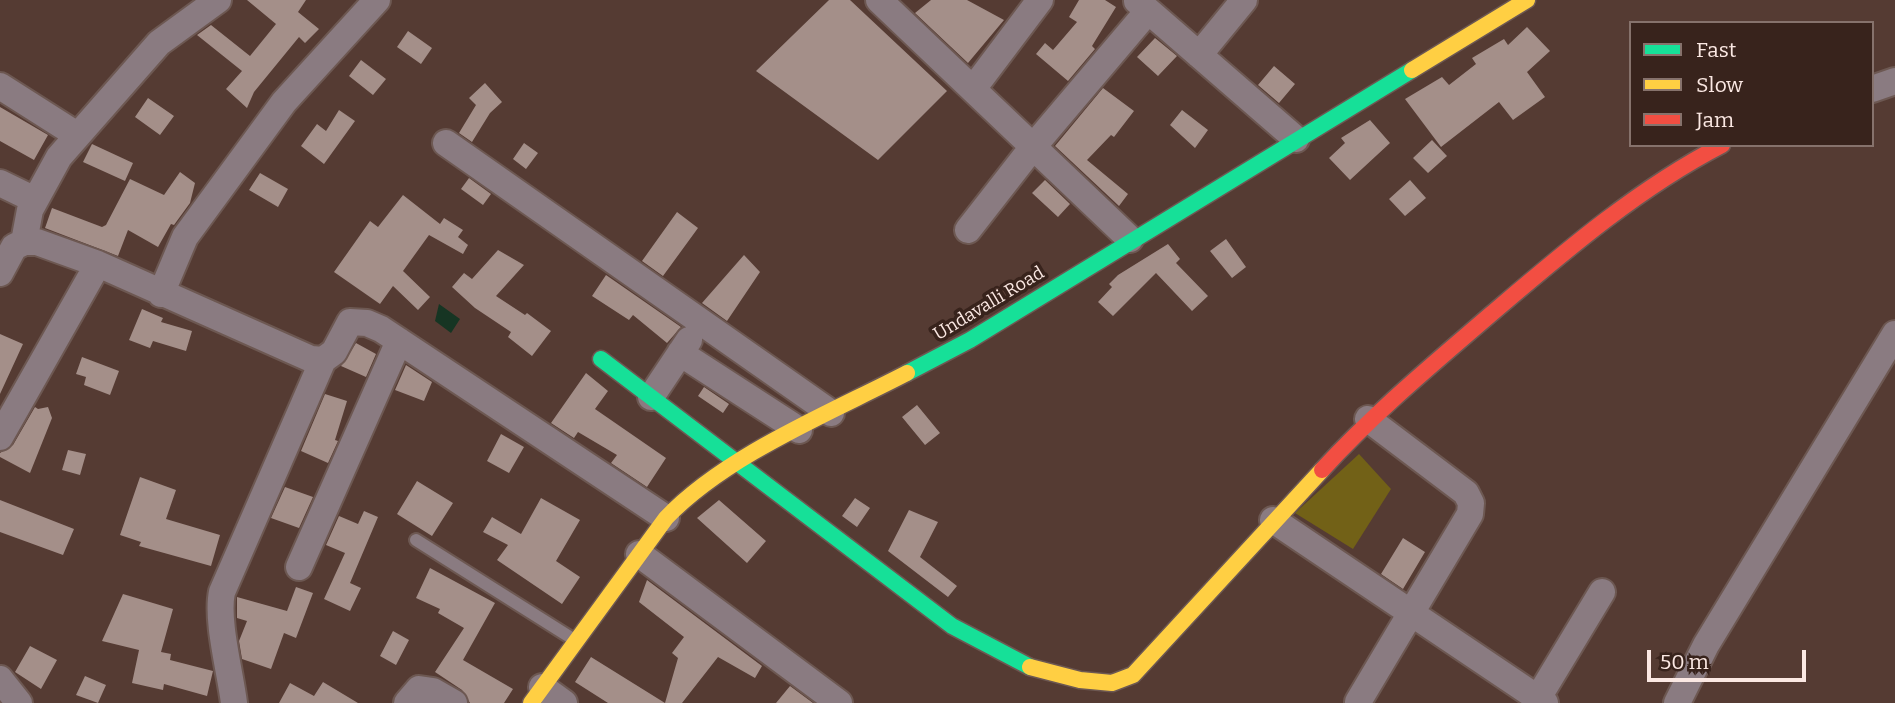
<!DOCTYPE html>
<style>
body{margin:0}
#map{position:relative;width:1895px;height:703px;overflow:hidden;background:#553b33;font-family:Bitter,serif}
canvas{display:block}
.legend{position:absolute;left:1629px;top:21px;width:245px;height:126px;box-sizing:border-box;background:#38231c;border:2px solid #86726c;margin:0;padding:9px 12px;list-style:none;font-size:21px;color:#fbe8e3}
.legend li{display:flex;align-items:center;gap:14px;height:35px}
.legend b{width:35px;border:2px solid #86726c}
.scale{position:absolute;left:1647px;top:650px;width:159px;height:32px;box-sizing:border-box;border:4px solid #fbe8e3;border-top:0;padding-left:9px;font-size:21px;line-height:24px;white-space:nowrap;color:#fbe8e3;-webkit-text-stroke:5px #38231c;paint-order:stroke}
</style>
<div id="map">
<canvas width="1895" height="703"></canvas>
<ul class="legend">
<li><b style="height:9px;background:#16e098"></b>Fast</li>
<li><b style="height:9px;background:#ffcf43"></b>Slow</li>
<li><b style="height:9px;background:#f24e42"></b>Jam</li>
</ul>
<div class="scale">50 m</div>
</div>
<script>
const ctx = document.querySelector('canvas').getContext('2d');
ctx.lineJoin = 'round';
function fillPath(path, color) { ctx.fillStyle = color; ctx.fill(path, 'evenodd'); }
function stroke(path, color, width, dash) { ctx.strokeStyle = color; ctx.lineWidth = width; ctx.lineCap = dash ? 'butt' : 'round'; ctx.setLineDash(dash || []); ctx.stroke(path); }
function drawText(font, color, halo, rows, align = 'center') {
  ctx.font = font + ' Bitter,serif'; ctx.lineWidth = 7; ctx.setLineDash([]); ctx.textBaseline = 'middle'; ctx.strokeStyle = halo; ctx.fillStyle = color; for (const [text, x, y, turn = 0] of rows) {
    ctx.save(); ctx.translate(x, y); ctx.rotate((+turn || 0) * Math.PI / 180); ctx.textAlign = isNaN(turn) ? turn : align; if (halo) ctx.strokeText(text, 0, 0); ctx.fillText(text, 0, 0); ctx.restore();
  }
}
fillPath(new Path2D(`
 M 1359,454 L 1391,489 L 1353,549 L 1295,513 Z`), '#726117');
fillPath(new Path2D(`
 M 439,304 L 460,319 L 451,333 L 435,321 Z`), '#163523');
fillPath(new Path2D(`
 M 247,0 L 306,0 L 298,12 L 319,29 L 305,43 L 299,37 L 254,92 L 247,108 L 226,89 L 242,71 L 197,35 L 211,25 L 250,56 L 276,24 Z
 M 829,0 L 850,0 L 947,91 L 878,160 L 756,71 Z
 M 931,0 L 967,0 L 1004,20 L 968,63 L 915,13 Z
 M 1079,0 L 1105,0 L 1116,7 L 1092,46 L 1095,49 L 1068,81 L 1036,54 L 1045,43 L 1053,50 L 1077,22 L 1069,17 Z
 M 1527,27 L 1550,51 L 1527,72 L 1545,97 L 1513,120 L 1499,102 L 1441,147 L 1405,99 L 1442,77 L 1449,85 L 1476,64 L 1472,58 L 1504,39 L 1508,45 Z
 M 408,31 L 432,48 L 421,64 L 397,47 Z
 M 1155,38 L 1177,56 L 1158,76 L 1137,57 Z
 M 361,60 L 386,79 L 373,95 L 349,76 Z
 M 1274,66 L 1295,84 L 1279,103 L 1258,85 Z
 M 485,83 L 502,102 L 490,113 L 472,142 L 459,133 L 476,105 L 469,98 Z
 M 1103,88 L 1134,111 L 1114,137 L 1111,135 L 1087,160 L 1128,194 L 1119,206 L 1055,146 Z
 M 148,98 L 174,116 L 160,135 L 135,117 Z
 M 0,107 L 48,135 L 34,160 L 0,141 Z
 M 339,110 L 355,121 L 324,164 L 301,146 L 317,124 L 326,131 Z
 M 1182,110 L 1208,130 L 1195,148 L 1170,125 Z
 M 1370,120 L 1390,143 L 1350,180 L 1329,158 L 1345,143 L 1341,138 Z
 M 1432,140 L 1447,156 L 1428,173 L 1413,158 Z
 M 524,143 L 538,153 L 526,169 L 513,159 Z
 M 92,144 L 133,163 L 125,181 L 83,162 Z
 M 180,172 L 195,183 L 190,203 L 174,225 L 171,224 L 158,247 L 128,230 L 118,256 L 45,228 L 52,208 L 102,227 L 106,225 L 130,179 L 164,195 Z
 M 260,173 L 288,189 L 278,207 L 249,190 Z
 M 469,178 L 491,194 L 483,205 L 461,189 Z
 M 1045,180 L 1070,204 L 1058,217 L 1032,193 Z
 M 1410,180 L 1426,198 L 1405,216 L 1389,199 Z
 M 403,195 L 440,224 L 444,218 L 463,230 L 458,237 L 468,245 L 463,254 L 429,235 L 403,271 L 430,297 L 418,310 L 393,286 L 380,304 L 334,272 L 370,221 L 378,227 Z
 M 677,212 L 698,228 L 663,276 L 642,261 Z
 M 1226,239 L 1246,267 L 1232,278 L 1210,251 Z
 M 1168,244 L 1180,259 L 1176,263 L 1208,296 L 1192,311 L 1156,273 L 1113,316 L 1098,302 L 1112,287 L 1109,284 L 1118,275 Z
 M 498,250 L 524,265 L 496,296 L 525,315 L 527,313 L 551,331 L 532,356 L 508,337 L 511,332 L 475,308 L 452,287 L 464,273 L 472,279 Z
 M 744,255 L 760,272 L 727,321 L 702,303 Z
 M 606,275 L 681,327 L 667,343 L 633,315 L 629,320 L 592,296 Z
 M 142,309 L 163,318 L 161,322 L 192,331 L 186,351 L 153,341 L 150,348 L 129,340 Z
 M 0,334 L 23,344 L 0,394 Z
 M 356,343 L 376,354 L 366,377 L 341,366 Z
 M 82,357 L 119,371 L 110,395 L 84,385 L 86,377 L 76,374 Z
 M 406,365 L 432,382 L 424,401 L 395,390 Z
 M 586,373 L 608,391 L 595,409 L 666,458 L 647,487 L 611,463 L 617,455 L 578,432 L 574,438 L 551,423 Z
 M 704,387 L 729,404 L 723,413 L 698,396 Z
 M 325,394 L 347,401 L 335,440 L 338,441 L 328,463 L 301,451 Z
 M 917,405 L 940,433 L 925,445 L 902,417 Z
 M 35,407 L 38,409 L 48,407 L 52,418 L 30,473 L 0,457 L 0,453 L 13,445 Z
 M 501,434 L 524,447 L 509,473 L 487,461 Z
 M 68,450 L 86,454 L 80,475 L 62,470 Z
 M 140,477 L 176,490 L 166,519 L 220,535 L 211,566 L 139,546 L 141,542 L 120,535 Z
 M 417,481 L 453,503 L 432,536 L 397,514 Z
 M 285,487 L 313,497 L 299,528 L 271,518 Z
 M 541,498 L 580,520 L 556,561 L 580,577 L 562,604 L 497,560 L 508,545 L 483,532 L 492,517 L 521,534 Z
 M 855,498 L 870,508 L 857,527 L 842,516 Z
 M 0,500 L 74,529 L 63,555 L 0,532 Z
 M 719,500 L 766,541 L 747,563 L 697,518 Z
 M 909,510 L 938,522 L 920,557 L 957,586 L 948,597 L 888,551 Z
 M 364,511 L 378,517 L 350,583 L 361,588 L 350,611 L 324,599 L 345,553 L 326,545 L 339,516 L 358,524 Z
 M 1403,538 L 1425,552 L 1403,589 L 1381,574 Z
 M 430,568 L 495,603 L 463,660 L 513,689 L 504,703 L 470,703 L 462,690 L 435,672 L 464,628 L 438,613 L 440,609 L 416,598 Z
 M 647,580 L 762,666 L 755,678 L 718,657 L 682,703 L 608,703 L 575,682 L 591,657 L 665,703 L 678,658 L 672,653 L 684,637 L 639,602 Z
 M 296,587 L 313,593 L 296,638 L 284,633 L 271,669 L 242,659 L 239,641 L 247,621 L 237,618 L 237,597 L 287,611 Z
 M 123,594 L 173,609 L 161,652 L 171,654 L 170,660 L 213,671 L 207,696 L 164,684 L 163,690 L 132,683 L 139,650 L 102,641 Z
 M 393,631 L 409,640 L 396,665 L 380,656 Z
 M 30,646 L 57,660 L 41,689 L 15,672 Z
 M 85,676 L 106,685 L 98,703 L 76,695 Z
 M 323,682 L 358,703 L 279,703 L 290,683 L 314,696 Z
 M 790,686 L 813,703 L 776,703 Z`), '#a48f89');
const lane = new Path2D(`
 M 416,540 L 573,639`);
const street = new Path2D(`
 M 879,0 L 1130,239
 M 1137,1 L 1296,139
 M 1199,55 L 1244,0
 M 0,86 L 77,135
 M 973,89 L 1040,0
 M 1872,89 L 1895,81
 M 446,143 L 831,413
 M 0,183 L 35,200
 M 968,230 L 1032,148 L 1148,11
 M 24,242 L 30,210 L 59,157 L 159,43 L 218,0
 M 0,273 L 14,247 L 24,242 L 37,242 L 98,264 L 311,359 L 323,360 L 334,352 L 350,322 L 367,323 L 381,329 L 666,518
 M 161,294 L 185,237 L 284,102 L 377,0
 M 680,353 L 799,430
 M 651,397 L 689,340
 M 0,437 L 98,264
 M 1273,520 L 1545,703
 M 639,554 L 839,703
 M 299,567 L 399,341
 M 0,679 L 19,703
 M 542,687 L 564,703
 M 1358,702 L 1470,514 L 1471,503 L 1466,493 L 1368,419
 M 234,703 C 230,671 216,620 222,592 L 323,360
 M 407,703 L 419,689 L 433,691 L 454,703
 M 1535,703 L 1602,592
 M 1677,703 L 1706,645 L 1895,334`);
const fast = new Path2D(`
 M 601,359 L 952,626 L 1030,667
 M 907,373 L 970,340 L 1412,70`);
const slow = new Path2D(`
 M 1412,70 L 1527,0
 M 1030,667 L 1080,680 L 1112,683 L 1133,675 L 1322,470
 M 531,703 L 666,518 C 726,455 830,413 907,373`);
const jam = new Path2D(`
 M 1322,470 C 1374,413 1432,365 1490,315 C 1563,253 1637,189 1722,145`);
stroke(lane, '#6d5852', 16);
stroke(street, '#6d5852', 30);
stroke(fast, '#6d5852', 19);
stroke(slow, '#6d5852', 19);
stroke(jam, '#6d5852', 19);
stroke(lane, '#8a7b81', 12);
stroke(street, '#8a7b81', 26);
stroke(fast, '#16e098', 16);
stroke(slow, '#ffcf43', 16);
stroke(jam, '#f24e42', 16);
drawText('18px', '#fbe8e3', '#38231c', [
 ["Undavalli Road",989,304,-31]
]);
</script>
